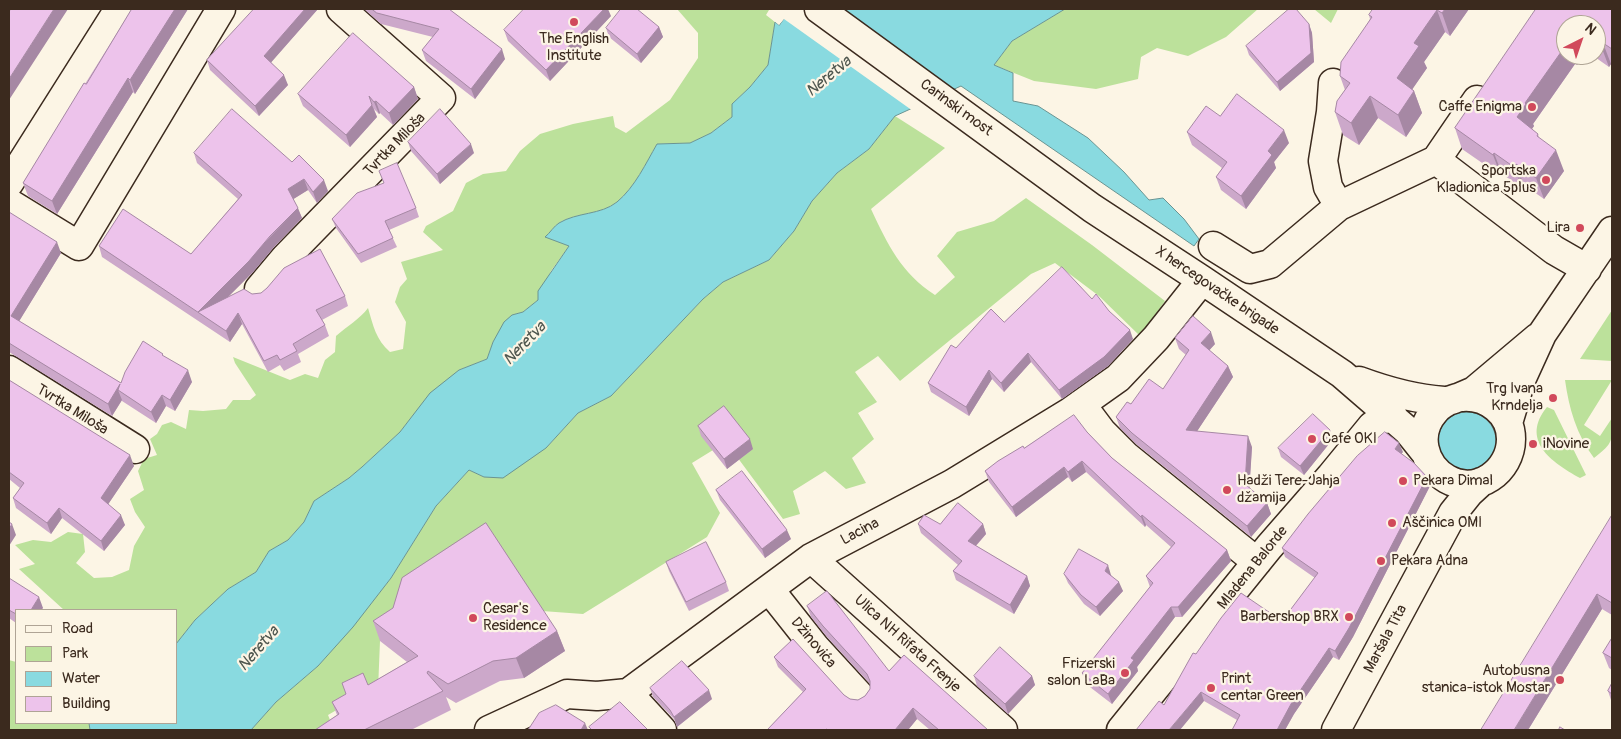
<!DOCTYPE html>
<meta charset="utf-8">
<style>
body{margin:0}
#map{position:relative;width:1621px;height:739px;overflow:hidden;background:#fcf5e5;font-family:Pangolin,sans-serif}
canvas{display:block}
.frame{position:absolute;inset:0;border:10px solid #3b2a1e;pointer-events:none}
.legend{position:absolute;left:15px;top:609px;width:162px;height:115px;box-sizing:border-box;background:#fcf5e5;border:1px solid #afa495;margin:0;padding:6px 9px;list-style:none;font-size:15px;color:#3b2a1e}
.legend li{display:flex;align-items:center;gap:10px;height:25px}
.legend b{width:25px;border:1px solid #afa495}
.north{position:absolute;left:1556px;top:15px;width:50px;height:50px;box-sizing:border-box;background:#fcf5e5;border:1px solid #afa495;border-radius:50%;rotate:41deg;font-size:14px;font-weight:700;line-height:20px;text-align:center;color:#3b2a1e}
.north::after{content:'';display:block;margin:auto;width:18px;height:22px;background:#d1495b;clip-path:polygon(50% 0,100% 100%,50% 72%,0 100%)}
</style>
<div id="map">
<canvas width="1621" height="739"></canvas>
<div class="frame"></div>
<ul class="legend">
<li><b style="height:6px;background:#fcf5e5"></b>Road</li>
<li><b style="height:14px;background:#bce19b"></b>Park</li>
<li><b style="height:14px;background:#89dae0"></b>Water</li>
<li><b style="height:14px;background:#edc3eb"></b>Building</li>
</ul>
<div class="north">N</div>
</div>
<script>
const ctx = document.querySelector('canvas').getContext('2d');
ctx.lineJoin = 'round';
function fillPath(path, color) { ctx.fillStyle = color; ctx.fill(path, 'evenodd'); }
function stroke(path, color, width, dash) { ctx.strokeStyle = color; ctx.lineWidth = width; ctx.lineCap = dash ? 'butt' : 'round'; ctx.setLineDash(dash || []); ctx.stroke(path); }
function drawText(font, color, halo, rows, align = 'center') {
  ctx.font = font + ' Pangolin,sans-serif'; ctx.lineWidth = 4.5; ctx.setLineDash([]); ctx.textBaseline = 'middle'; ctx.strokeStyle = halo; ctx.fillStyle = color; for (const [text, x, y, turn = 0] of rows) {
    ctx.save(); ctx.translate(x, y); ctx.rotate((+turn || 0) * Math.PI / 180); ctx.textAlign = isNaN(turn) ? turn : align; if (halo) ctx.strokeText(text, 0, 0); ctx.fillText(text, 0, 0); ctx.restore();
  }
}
fillPath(new Path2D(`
 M 677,9 L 769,10 L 766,15 L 775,22 L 768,65 L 750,87 L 732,104 L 732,117 L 711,133 L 690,143 L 657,144 C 646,163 635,187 617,202 C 601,215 577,212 559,223 C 554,226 550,233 546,237 L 569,246 L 551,271 L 538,300 L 523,312 L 512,315 L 493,342 L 487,359 L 459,370 L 411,418 L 400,432 L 362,467 L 349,478 L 314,501 L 304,522 L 288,540 L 269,551 L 256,572 L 228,589 L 195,620 L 176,644 L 176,610 L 64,610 L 19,569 L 35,564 L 15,545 L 33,540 L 51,542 L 68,532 L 83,534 L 85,552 L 76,563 L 94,578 L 112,577 L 129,570 L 134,546 L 145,527 L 135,512 L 130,499 L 144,490 L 138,471 L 144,459 L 157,455 L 150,439 L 157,434 L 162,425 L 171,422 L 186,429 L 189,410 L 203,411 L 226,409 L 233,400 L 250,400 L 256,395 L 235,363 L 233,357 L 290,380 L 305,374 L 318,378 L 325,360 L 335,352 L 336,336 C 347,326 360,319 368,308 C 373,325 376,340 390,352 L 403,349 L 406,322 L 395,302 L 400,287 L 407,279 L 401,262 L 443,250 L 423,232 L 426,226 L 453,211 L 466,183 L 483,174 L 506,171 L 520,151 L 540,134 L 573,124 L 613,116 L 615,127 L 626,133 L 670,100 L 698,58 L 698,33 Z
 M 1065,9 L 1258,9 L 1226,37 L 1188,56 L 1157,48 L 1141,57 L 1138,79 L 1096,89 L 1034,81 L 994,65 L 1012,41 Z
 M 1314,9 L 1338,9 L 1331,23 Z
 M 895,116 L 945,148 L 871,209 C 888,245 901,273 935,295 L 955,277 L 937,256 L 957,232 L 994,221 L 1026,198 L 1092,245 L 1165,301 L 1140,336 L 1099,296 L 1055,263 L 1031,274 L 900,381 L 878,356 L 855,372 L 877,402 L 858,413 L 874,439 L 852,458 L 866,483 L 846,489 L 825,471 L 793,491 L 800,514 L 783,519 L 726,442 L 692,463 L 720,513 L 707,537 L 583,614 L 542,611 L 401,628 L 380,641 L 378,690 L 352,701 L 328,715 L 334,730 L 251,730 L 276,702 L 318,666 L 352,627 L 391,578 L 436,506 L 469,470 L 484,477 L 546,448 L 578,413 L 611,396 L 703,299 L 723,282 L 769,260 L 794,231 L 812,201 L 837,173 L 869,149 Z
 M 1612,310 L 1612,361 L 1580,359 Z
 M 1565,380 L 1612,380 L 1584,425 L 1600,436 L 1612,418 C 1612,442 1614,442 1594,458 C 1576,434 1569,408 1565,380 Z
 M 1547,407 L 1554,410 L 1586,475 L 1580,478 C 1551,462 1520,440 1547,407 Z
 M 9,660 L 16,662 L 16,723 L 89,723 L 90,730 L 9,730 Z`), '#bce19b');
const water = new Path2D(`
 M 791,9 L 1065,9 L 1012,41 L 994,65 L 1013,73 L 1013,101 L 1038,106 L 1088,138 L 1124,172 L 1149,200 L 1163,198 L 1184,219 L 1199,239 L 1194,246 L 961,86 L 895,116 L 869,149 L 837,173 L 812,201 L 794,231 L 769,260 L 723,282 L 703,299 L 611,396 L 578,413 L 546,448 L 503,478 L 484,477 L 469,470 L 436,506 L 391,578 L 353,627 L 318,666 L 276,702 L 251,730 L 90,730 L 89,723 L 176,723 L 176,644 L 195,620 L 228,589 L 256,572 L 269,551 L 288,540 L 304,522 L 314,501 L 349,478 L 362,467 L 400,432 L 430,393 L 459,370 L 487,359 L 493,342 L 504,322 L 512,315 L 523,312 L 538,300 L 538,291 L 569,246 L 545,237 C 550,233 554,226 559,223 C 577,212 601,215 617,202 C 635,187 646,163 657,144 L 690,143 L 711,133 L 732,117 L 732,104 L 750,87 L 768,65 L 775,22 L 779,25 Z
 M1438 441a29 29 0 1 1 58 0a29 29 0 1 1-58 0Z`);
fillPath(water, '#89dae0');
stroke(water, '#6a9492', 1);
fillPath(new Path2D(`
 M 788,9 L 841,9 L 957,91 L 913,111 L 784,19 L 779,25 L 773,20 L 775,19 L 779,21 Z`), '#fcf5e5');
const minor = new Path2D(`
 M 819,9 L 1092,208 L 1202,280 L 1342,374 L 1408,431 L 1424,451
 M 1333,83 L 1331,112 L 1323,161 L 1328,187 L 1339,206
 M 1436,160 L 1554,250 L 1587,269
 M 9,183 L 119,9
 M 9,203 L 79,246 L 221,9
 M 1213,246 L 1250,269 L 1270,264 L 1339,206 L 1436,160 L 1477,100
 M 259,289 L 285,258 L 441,98 L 341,9
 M 9,370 L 135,449
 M 1359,381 C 1386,391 1415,399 1444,401 C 1450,402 1456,397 1462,397 C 1487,395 1511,413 1511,439 C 1511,471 1477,496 1447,479 C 1423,465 1415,433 1435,411 C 1438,407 1442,405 1446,402
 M 1460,397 L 1474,391 L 1537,338
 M 1081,404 L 1102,432 L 1126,456 L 1257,562
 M 1508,423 L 1521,380 L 1542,334 L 1612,231
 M 811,558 L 1003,730
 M 769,589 L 815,647 L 859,695
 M 628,693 L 662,730
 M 489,730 L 567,694 L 597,696 L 628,693 L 811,558 L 952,484 L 1070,412 L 1118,378 L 1156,338 L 1202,280
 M 1121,730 L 1269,547 L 1331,476 L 1372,426 L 1381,419 L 1394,418
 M 1336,730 L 1453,513 L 1469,493 L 1481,482`);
stroke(minor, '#3b2a1e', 31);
stroke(minor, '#fcf5e5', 28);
fillPath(new Path2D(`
 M 132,9 L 188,9 L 135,94 L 133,92 L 57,214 L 28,196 L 23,183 Z
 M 254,9 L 318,9 L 271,62 L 288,85 L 259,116 L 210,70 L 207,60 Z
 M 364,9 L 449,9 L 505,59 L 475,99 L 426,61 L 422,50 L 433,37 L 381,24 Z
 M 1469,9 L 1450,36 L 1445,32 L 1424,62 L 1427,68 L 1412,89 L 1414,91 L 1422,113 L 1406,137 L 1378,118 L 1359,145 L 1343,135 L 1335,112 L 1345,90 L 1340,76 L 1370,19 L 1369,15 Z
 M 1536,9 L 1612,9 L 1612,65 L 1611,64 L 1609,67 L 1592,55 L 1596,55 L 1596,25 L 1566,25 L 1566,55 L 1585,55 L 1577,65 L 1575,64 L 1533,124 L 1534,126 L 1532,129 L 1538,134 L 1539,138 L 1564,171 L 1544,199 L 1524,185 L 1522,188 L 1502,174 L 1501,176 L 1462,149 L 1455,128 Z
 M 611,16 L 550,81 L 508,41 L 504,30 Z
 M 1309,24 L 1312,33 L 1314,62 L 1280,91 L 1249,55 L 1246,46 Z
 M 659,27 L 663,37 L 641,63 L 609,37 L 606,28 Z
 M 414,87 L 418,99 L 393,125 L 380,113 L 379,114 L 374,109 L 377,117 L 350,147 L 303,106 L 298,94 Z
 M 1220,116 L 1289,143 L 1274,162 L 1276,168 L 1246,209 L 1221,190 L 1216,177 L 1222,168 L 1192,145 L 1187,132 Z
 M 408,142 L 474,153 L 440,184 L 411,151 Z
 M 194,153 L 292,162 L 328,191 L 317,203 L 308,190 L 293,199 L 302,218 L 274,247 L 253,272 L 228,297 L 252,294 L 345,296 L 348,306 L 322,320 L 325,325 L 329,336 L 298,354 L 301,362 L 284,371 L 280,365 L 268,372 L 242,324 L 230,342 L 102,257 L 99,246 L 191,254 L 238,199 L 197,163 Z
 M 416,208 L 419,217 L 389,230 L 397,247 L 361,263 L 336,228 L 332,219 Z
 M 9,212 L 61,253 L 19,321 L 121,383 L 164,356 L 192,382 L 175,411 L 166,406 L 156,423 L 122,401 L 122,400 L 112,416 L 9,352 Z
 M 1092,299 L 1109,311 L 1133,339 L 1108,366 L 1062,399 L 1031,362 L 1004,392 L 992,379 L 969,416 L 931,392 L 928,383 L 1004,322 Z
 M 1175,338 L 1215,344 L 1209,350 L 1228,366 L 1233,377 L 1197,431 L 1252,447 L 1249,488 L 1267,503 L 1271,514 L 1251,537 L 1136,444 L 1120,428 L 1116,417 L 1131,404 L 1163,389 L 1186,355 L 1179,349 Z
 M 9,380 L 134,466 L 108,504 L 125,525 L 104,551 L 62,518 L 51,534 L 16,508 L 13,498 L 20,488 L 9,479 Z
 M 698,426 L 753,449 L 727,469 L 701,436 Z
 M 1330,430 L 1333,439 L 1304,475 L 1281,457 L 1278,448 Z
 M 1087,432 L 1112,458 L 1227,550 L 1231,561 L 1182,617 L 1175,617 L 1137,667 L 1138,671 L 1112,704 L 1086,684 L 1082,673 L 1150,587 L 1146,576 L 1171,547 L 1146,525 L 1145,527 L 1086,472 L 1072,482 L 1068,477 L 1016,517 L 989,482 L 985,471 L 1024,448 Z
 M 1403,452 L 1401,454 L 1427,477 L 1430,486 L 1353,637 L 1339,660 L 1333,657 L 1294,714 L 1285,730 L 1232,730 L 1237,720 L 1204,701 L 1164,705 L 1196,654 L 1282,621 L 1315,578 L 1285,557 L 1282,548 Z
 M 716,490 L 791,539 L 765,558 L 720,500 Z
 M 1612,515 L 1612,615 L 1602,609 L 1528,730 Z
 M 918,524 L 983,524 L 986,534 L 976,546 L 1027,576 L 1030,586 L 1014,614 L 956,580 L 953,571 L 958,565 L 921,533 Z
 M 666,562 L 726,582 L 729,591 L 689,611 L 669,571 Z
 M 1064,574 L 1111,575 L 1123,591 L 1100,616 L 1084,604 L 1068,583 Z
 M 9,578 L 43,608 L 41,610 L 16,610 L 16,623 L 9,618 Z
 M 807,606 L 889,671 L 988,730 L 930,730 L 917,719 L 908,730 L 767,730 L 803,692 L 778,667 L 774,657 L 850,699 L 858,700 L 865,696 L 870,689 L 870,684 L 827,637 L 811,617 Z
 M 373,621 L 557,631 L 565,651 L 524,678 L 500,681 L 456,703 L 446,697 L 451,710 L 411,730 L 315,730 L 337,715 L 332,702 L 346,694 L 368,685 L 407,662 L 380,641 Z
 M 1612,638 L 1612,670 L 1609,668 L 1603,653 Z
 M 974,676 L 1032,676 L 1035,685 L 1008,714 L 977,686 Z
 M 1612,683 L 1612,703 L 1608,691 Z
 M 650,688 L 712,699 L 677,727 L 674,719 L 653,697 Z`), '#cca8ca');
fillPath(new Path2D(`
 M 54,9 L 68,9 L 9,100 L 9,79 Z
 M 175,9 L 188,9 L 135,94 L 130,80 Z
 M 305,9 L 318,9 L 268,66 L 264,56 Z
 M 604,9 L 608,9 L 611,16 L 550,81 L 546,70 Z
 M 1445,9 L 1469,9 L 1450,36 L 1442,13 Z
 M 1437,10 L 1445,32 L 1424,62 L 1427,68 L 1405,100 L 1397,78 L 1414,43 Z
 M 1309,24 L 1312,33 L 1314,62 L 1280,91 L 1277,82 Z
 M 659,27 L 663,37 L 641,63 L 637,54 Z
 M 1603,43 L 1611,64 L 1609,67 L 1601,46 Z
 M 1566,45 L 1566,55 L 1572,55 L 1575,64 L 1533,124 L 1534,126 L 1525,139 L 1517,117 L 1525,103 Z
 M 502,49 L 505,59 L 475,99 L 471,89 Z
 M 1573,55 L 1585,55 L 1577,65 Z
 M 284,75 L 288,85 L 259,116 L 255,106 Z
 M 128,78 L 133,92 L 57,214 L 52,201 Z
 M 414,87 L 418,99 L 393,125 L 389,113 Z
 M 1414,91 L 1422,113 L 1406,137 L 1398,115 Z
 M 1370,96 L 1378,118 L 1359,145 L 1351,123 Z
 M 376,101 L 380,113 L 379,114 L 374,102 Z
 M 372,105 L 377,117 L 350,147 L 346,135 Z
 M 1284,130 L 1289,143 L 1274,162 L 1276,168 L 1246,209 L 1241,196 L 1268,151 Z
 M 471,144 L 474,153 L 440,184 L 437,174 Z
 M 1556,150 L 1564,171 L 1544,199 L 1536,178 Z
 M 1494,153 L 1502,174 L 1501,176 L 1493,155 Z
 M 1516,164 L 1524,185 L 1522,188 L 1514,167 Z
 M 304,179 L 308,190 L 292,200 L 288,189 Z
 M 324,180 L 328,191 L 317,203 L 313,192 Z
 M 298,208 L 302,218 L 274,247 L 253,272 L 207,318 L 198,312 Z
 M 57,242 L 61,253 L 15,328 L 11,316 Z
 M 238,313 L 242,324 L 230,342 L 226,331 Z
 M 1130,330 L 1133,339 L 1108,366 L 1062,399 L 1059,390 Z
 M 1211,332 L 1215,344 L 1206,354 L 1201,343 Z
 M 1028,353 L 1031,362 L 1004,392 L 1001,383 Z
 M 1228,366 L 1233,377 L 1190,442 L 1186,430 Z
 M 188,370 L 192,382 L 175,411 L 170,400 Z
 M 989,370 L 992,379 L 969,416 L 966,407 Z
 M 120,384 L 118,390 L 122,400 L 112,416 L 108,404 Z
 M 162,395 L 166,406 L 156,423 L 151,412 Z
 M 1330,430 L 1333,439 L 1304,475 L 1300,466 Z
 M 1248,436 L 1252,447 L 1249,496 L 1245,484 Z
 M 750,439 L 753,449 L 727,469 L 724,459 Z
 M 1399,443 L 1403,452 L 1398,458 L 1395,449 Z
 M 130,455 L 134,466 L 105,509 L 101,498 Z
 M 1082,461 L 1086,472 L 1072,482 L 1068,472 Z
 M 1064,467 L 1068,477 L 1016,517 L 1012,507 Z
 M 1427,477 L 1430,486 L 1353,637 L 1339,660 L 1335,651 Z
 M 1267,503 L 1271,514 L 1251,537 L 1247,526 Z
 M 59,508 L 62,518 L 51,534 L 47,523 Z
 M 121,515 L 125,525 L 104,551 L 101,541 Z
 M 1142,515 L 1146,525 L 1145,527 L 1141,517 Z
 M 12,524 L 16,535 L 9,546 L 9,529 Z
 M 983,524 L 986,534 L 972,550 L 968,541 Z
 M 787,530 L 791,539 L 765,558 L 762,549 Z
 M 1227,550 L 1231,561 L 1182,617 L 1178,607 Z
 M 1108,565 L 1111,575 L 1108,580 L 1105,571 Z
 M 1027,576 L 1030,586 L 1014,614 L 1010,605 Z
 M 1119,582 L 1123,591 L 1100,616 L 1096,607 Z
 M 1597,594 L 1602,609 L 1528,730 L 1514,730 Z
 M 39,597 L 43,608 L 41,610 L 31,610 Z
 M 1171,607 L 1175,617 L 1137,667 L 1138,671 L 1112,704 L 1108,694 L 1131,658 Z
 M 557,631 L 565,651 L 524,678 L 516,658 Z
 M 1329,648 L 1333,657 L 1294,714 L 1285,730 L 1277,730 L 1291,704 Z
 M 1032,676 L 1035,685 L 1008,714 L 1005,704 Z
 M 709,690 L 712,699 L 677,727 L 674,717 Z
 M 1201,692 L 1204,701 L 1180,730 L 1169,730 Z
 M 913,708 L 917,719 L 908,730 L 895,730 Z
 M 585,723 L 588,730 L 581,730 Z`), '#a688a4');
const building = new Path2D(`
 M 11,9 L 54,9 L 9,79 L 9,12 Z
 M 132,9 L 175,9 L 130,80 L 128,78 L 52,201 L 23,183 L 84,83 L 86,84 Z
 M 254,9 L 305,9 L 264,56 L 284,75 L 255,106 L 207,60 Z
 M 372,9 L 449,9 L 502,49 L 471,89 L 422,50 L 439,29 L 377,13 Z
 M 524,9 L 604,9 L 546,70 L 504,30 Z
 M 621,9 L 637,9 L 659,27 L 637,54 L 606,28 Z
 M 1289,9 L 1296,9 L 1309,24 L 1311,53 L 1277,82 L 1246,46 Z
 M 1373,9 L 1445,9 L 1442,13 L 1437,10 L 1414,43 L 1419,46 L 1397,78 L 1414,91 L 1398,115 L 1370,96 L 1351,123 L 1335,112 L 1337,101 L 1350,83 L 1340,76 L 1341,62 L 1372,17 L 1369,15 Z
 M 1536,9 L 1612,9 L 1612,49 L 1603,43 L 1601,46 L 1596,42 L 1596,25 L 1566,25 L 1566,45 L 1525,103 L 1526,104 L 1517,117 L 1538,134 L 1537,136 L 1556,150 L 1536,178 L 1516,164 L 1514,167 L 1494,153 L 1493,155 L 1455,128 Z
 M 353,33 L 414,87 L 389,113 L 376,101 L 374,102 L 369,96 L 372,105 L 346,135 L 298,94 Z
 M 1237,94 L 1284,130 L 1268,151 L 1272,155 L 1241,196 L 1216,177 L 1227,162 L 1187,132 L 1206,106 L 1220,116 Z
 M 232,109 L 292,162 L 299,155 L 324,180 L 313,192 L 304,179 L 288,189 L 298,208 L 270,236 L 249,261 L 198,312 L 244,289 L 252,294 L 261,293 L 267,288 L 284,268 L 320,249 L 345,296 L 316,310 L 325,325 L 293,344 L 297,351 L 280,360 L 277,355 L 264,361 L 238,313 L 226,331 L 99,246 L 123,209 L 191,254 L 242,195 L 194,153 Z
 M 440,109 L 471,144 L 437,174 L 408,142 Z
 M 397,163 L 416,208 L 385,221 L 393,238 L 358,254 L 332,219 L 357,193 L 384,183 L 379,171 Z
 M 9,212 L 57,242 L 11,316 L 121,383 L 125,372 L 143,341 L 163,354 L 162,355 L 188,370 L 170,400 L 162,395 L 151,412 L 118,390 L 120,384 L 108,404 L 9,343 Z
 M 1062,267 L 1092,299 L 1096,294 L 1109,311 L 1130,330 L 1104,357 L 1059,390 L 1028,353 L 1001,383 L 989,370 L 966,407 L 928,383 L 951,345 L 956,348 L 991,309 L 1004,322 Z
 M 1193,316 L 1211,332 L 1201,343 L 1228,366 L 1186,430 L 1248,436 L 1245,484 L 1267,503 L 1247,526 L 1132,433 L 1116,417 L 1127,402 L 1131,404 L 1149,379 L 1163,389 L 1189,350 L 1175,338 Z
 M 9,380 L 130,455 L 101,498 L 121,515 L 101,541 L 59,508 L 47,523 L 13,498 L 24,483 L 9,472 Z
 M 724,406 L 750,439 L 724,459 L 698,426 Z
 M 1313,414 L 1330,430 L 1300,466 L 1278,448 Z
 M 1074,415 L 1087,432 L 1112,458 L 1227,550 L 1178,607 L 1171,607 L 1131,658 L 1134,660 L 1108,694 L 1082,673 L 1153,583 L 1146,576 L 1175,543 L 1142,515 L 1141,517 L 1082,461 L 1068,472 L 1064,467 L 1012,507 L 985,471 L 998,461 L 1023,446 L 1024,448 Z
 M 1385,432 L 1399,443 L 1395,449 L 1414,463 L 1427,477 L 1349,628 L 1335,651 L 1329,648 L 1291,704 L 1277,730 L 1232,730 L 1240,715 L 1201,692 L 1169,730 L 1136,730 L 1159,701 L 1164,705 L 1193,653 L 1196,654 L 1221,618 L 1241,593 L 1282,621 L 1318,573 L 1282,548 L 1308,514 L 1357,456 Z
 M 742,471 L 787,530 L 762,549 L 716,490 Z
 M 958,503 L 983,524 L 968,541 L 1027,576 L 1010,605 L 953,571 L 962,561 L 918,524 L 924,515 L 940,524 Z
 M 1612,515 L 1612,603 L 1597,594 L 1514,730 L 1481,730 Z
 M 9,522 L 12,524 L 9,529 Z
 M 486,523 L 557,631 L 516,658 L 493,661 L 448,684 L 428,671 L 427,673 L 443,691 L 364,730 L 315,730 L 339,714 L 332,702 L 346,694 L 342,683 L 363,673 L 368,685 L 418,656 L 373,621 L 393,608 L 402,578 Z
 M 706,542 L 726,582 L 686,602 L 666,562 Z
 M 1079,549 L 1108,565 L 1105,571 L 1119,582 L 1096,607 L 1081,595 L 1064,574 Z
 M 9,578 L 39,597 L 31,610 L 16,610 L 16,614 L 9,610 Z
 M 827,591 L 889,671 L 904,655 L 988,730 L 939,730 L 913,708 L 895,730 L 828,730 L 827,729 L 825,730 L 767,730 L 806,689 L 774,657 L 793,639 L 844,695 L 850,699 L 858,700 L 865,696 L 870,689 L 870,681 L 867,674 L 823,626 L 807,606 Z
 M 1612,638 L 1612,658 L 1603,653 Z
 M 1000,647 L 1032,676 L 1005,704 L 974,676 Z
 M 682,661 L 709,690 L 674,717 L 670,710 L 650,688 Z
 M 1612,683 L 1612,694 L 1608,691 Z
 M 620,702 L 648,730 L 592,730 L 589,727 Z
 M 556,705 L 585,723 L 581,730 L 528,730 L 539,713 Z
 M 1560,727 L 1565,730 L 1559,730 Z`);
fillPath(building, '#edc3eb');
stroke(building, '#a688a4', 1);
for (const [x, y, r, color] of [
 [574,22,5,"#d1495b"],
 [1532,107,5,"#d1495b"],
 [1546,180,5,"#d1495b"],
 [1580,228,5,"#d1495b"],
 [1553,398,5,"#d1495b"],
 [1312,439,5,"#d1495b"],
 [1533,444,5,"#d1495b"],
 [1403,481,5,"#d1495b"],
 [1227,490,5,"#d1495b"],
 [1392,523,5,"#d1495b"],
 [1381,561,5,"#d1495b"],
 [1349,617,5,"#d1495b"],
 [473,618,5,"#d1495b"],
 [1125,673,5,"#d1495b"],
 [1560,680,5,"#d1495b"],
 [1211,688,5,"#d1495b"]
]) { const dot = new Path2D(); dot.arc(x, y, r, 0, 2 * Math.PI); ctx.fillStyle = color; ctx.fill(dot); stroke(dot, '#fcf5e5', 2); }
drawText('15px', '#3b2a1e', '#fcf5e5', [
 ["The English",574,39,"center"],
 ["Institute",574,56,"center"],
 ["Caffe Enigma",1522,107,"right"],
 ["Sportska",1536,171,"right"],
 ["Kladionica 5plus",1536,188,"right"],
 ["Lira",1570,228,"right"],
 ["Trg Ivana",1543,389,"right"],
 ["Krndelja",1543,406,"right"],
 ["Cafe OKI",1322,439],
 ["iNovine",1543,444],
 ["Hadži Tere-Jahja",1237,481],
 ["džamija",1237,498],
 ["Pekara Dimal",1413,481],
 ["Aščinica OMI",1402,523],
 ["Pekara Adna",1391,561],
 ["Cesar's",483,609],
 ["Residence",483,626],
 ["Barbershop BRX",1339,617,"right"],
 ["Frizerski",1115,664,"right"],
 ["salon LaBa",1115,681,"right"],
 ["Autobusna",1550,671,"right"],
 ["stanica-istok Mostar",1550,688,"right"],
 ["Print",1221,679],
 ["centar Green",1221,696]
], 'left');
drawText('15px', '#3b2a1e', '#fcf5e5', [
 ["Carinski most",956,108,36],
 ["Tvrtka Miloša",395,145,-46],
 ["X hercegovačke brigade",1217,291,34],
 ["Tvrtka Miloša",72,410,32],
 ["Lacina",860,532,-28],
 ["Mladena Balorde",1253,568,-51],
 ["Maršala Tita",1386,639,-62],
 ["Džinovića",813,643,50],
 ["Ulica NH Rifata Frenje",907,644,42]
]);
drawText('italic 16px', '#4e564e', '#fcf5e5', [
 ["Neretva",829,77,-40],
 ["Neretva",525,344,-46],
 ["Neretva",259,649,-49]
]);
</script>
